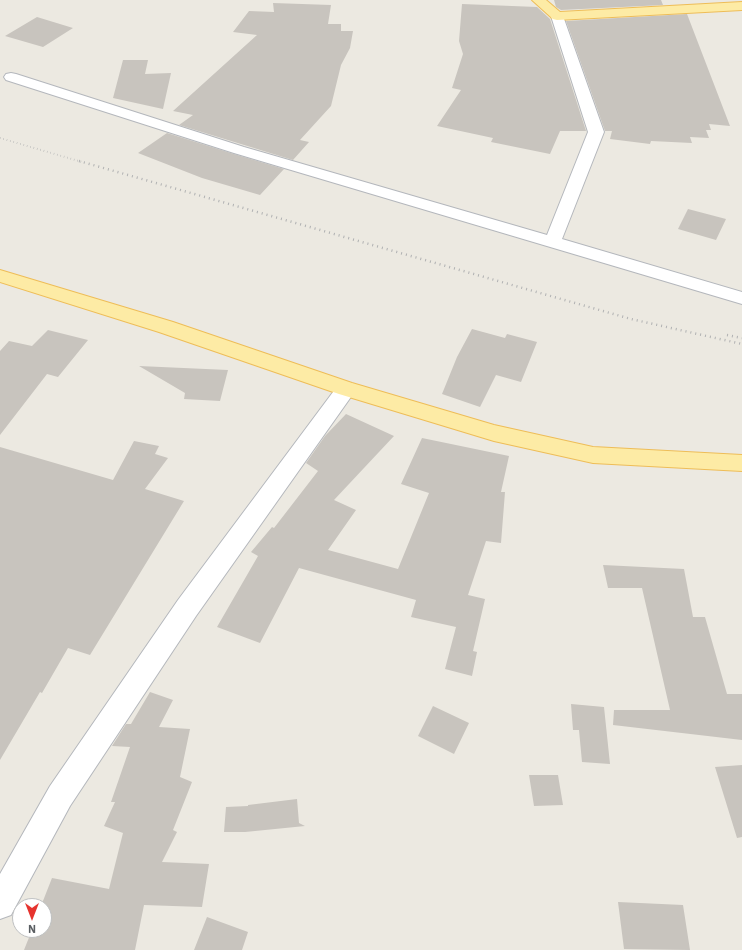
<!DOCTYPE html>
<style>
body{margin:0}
#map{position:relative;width:742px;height:950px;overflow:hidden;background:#ece9e1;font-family:"IBM Plex Sans",sans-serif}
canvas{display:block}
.north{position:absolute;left:12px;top:898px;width:40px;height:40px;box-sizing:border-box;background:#fff;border:1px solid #bdbfc0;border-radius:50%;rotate:180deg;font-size:11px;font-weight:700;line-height:16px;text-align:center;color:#5a5e62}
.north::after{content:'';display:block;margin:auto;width:14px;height:18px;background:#e6332e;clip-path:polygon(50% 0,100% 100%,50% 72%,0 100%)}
</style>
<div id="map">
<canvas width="742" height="950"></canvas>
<div class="north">N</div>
</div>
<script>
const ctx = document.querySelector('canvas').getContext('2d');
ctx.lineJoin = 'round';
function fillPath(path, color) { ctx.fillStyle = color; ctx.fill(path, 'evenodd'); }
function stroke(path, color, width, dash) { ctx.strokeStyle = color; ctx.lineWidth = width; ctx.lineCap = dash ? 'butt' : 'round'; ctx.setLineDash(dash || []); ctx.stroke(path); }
fillPath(new Path2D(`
 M 554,0 L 661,0 L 663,5 L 561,10 L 556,7 Z
 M 273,3 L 331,5 L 328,24 L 341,24 L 341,31 L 353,31 L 350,48 L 341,65 L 331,106 L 300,140 L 309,142 L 293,160 L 179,125 L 193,115 L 173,111 L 257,35 L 233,32 L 249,11 L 274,12 Z
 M 462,4 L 537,7 L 550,19 L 586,131 L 560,131 L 550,154 L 491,142 L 493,138 L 437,126 L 461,90 L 452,88 L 463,54 L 459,41 Z
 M 687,14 L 730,126 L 709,124 L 711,130 L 706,130 L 709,138 L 690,137 L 692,143 L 651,141 L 650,144 L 610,139 L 612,131 L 605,131 L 566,21 Z
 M 37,17 L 73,28 L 43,47 L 5,36 Z
 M 123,60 L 148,60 L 145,74 L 171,73 L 163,109 L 113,98 Z
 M 167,133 L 234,154 L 284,169 L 260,195 L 202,178 L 138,153 Z
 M 688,209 L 726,219 L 716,240 L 678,229 Z
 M 472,329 L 505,338 L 507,334 L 537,342 L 521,382 L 496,375 L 480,407 L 442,394 L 457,357 Z
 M 48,330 L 88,340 L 58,377 L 47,374 L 0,435 L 0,351 L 9,341 L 32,346 Z
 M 139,366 L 228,370 L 220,401 L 184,399 L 185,393 Z
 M 346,414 L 394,436 L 334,500 L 356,510 L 328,550 L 398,569 L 429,493 L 401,484 L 422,438 L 509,456 L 501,492 L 505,492 L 501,543 L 486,541 L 468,595 L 485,599 L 473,651 L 477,652 L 472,676 L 445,669 L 456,627 L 411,617 L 416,600 L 299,568 L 260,643 L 217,627 L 258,556 L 251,552 L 272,527 L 274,528 L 318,471 L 306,463 L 325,436 Z
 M 134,441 L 159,446 L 155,454 L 168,458 L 145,489 L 184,501 L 90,655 L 68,648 L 42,693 L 40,692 L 0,760 L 0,447 L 113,480 Z
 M 603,565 L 684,569 L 693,617 L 705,617 L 727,694 L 742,694 L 742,740 L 613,725 L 614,710 L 670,710 L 642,588 L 608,588 Z
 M 150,692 L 173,700 L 159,727 L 190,729 L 180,777 L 192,782 L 173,830 L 177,832 L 162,862 L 209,864 L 202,907 L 144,905 L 135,950 L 24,950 L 32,930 L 44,930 L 44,906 L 41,906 L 52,878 L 109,889 L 123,833 L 104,826 L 115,802 L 111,802 L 130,747 L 112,746 L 126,724 L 131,724 Z
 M 571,704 L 604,707 L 610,764 L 582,762 L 579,730 L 573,730 Z
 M 433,706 L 469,723 L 454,754 L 418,736 Z
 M 742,765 L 742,837 L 737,838 L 715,767 Z
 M 529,775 L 558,775 L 563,805 L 534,806 Z
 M 297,799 L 299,823 L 305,826 L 245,832 L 224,832 L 226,807 L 248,806 L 248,805 Z
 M 618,902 L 683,905 L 690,950 L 624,949 Z
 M 207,917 L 248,932 L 242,950 L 194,950 Z`), '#c8c4be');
const minor = new Path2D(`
 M 557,12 L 561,13 L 563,16 L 604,132 L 562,239 L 742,292 L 742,304 L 234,153 L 6,80 L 4,77 L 6,74 L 11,73 L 16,74 L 244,147 L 547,235 L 588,132 L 551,16 L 553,13 Z
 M 346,382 L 353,384 L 356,389 L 353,394 L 196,616 L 70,806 L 11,915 L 0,919 L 0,874 L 50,786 L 178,600 L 339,384 Z`);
const major = new Path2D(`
 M 532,0 L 546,0 L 560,12 L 742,2 L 742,10 L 557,20 L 553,19 Z
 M 0,270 L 173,322 L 352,383 L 494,425 L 593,447 L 742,455 L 742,471 L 593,463 L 494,441 L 339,394 L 159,332 L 0,282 Z`);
stroke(minor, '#b4b7bc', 2);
stroke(major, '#eebd58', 2);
fillPath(minor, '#fff');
fillPath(major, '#fdeba5');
stroke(new Path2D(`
 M 0,138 L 82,162`), '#b0b1b2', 2, [0.5, 3]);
stroke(new Path2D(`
 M 79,161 L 631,319 L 742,344
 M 727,335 L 742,338`), '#b0b1b2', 2.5, [1, 4]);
</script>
